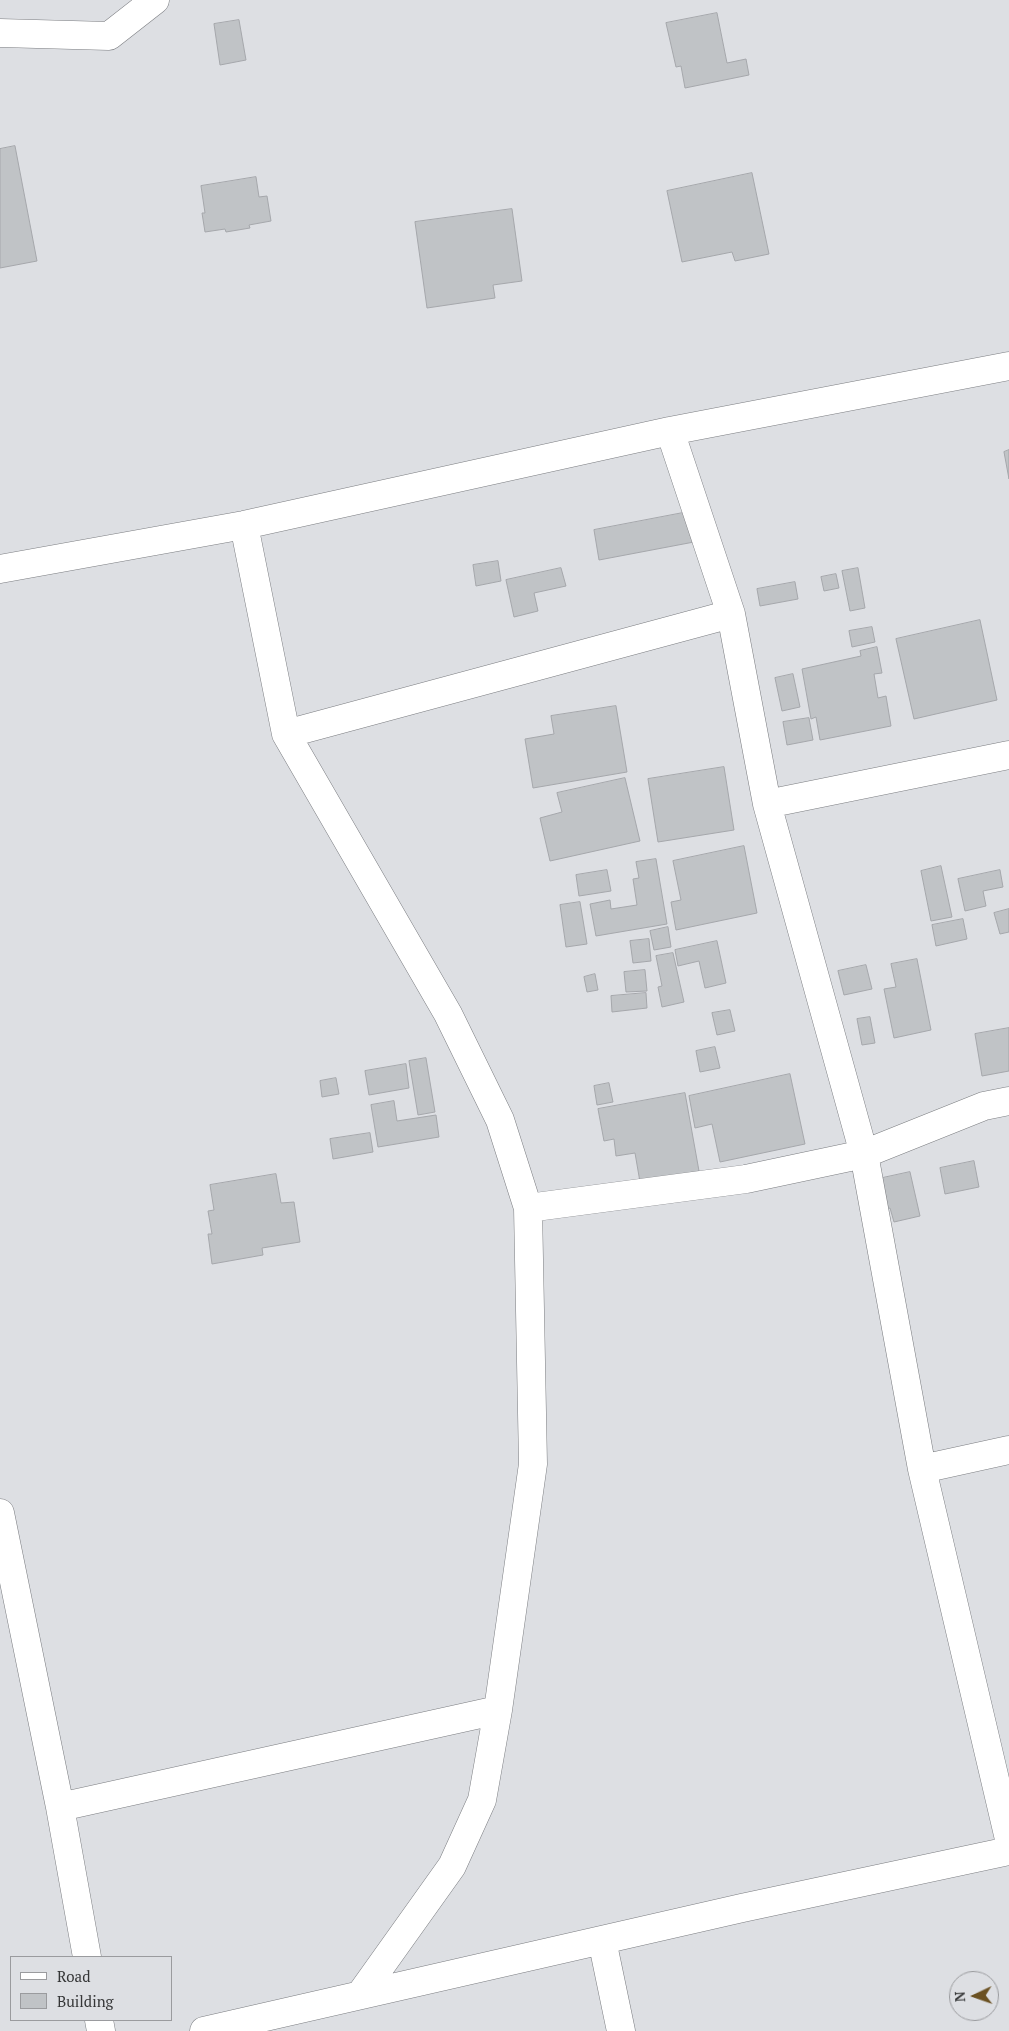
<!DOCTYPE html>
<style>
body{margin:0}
#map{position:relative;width:1009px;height:2031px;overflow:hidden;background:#dddfe3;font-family:"PT Serif",serif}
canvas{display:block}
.legend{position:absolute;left:10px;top:1956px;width:162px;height:65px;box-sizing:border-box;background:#dddfe3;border:1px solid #9a9b9e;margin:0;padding:6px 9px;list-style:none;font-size:15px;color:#353637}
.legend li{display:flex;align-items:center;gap:10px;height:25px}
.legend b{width:25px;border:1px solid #9a9b9e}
.north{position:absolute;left:949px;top:1971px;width:50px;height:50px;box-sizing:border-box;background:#dddfe3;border:1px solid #9a9b9e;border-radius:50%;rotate:267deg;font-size:14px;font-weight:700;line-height:20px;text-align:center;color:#353637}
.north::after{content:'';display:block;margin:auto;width:18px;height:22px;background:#6b5122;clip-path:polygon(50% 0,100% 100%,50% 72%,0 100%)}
</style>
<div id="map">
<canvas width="1009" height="2031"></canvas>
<ul class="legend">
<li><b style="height:6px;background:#fff"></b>Road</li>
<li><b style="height:14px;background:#c0c3c6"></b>Building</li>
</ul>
<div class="north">N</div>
</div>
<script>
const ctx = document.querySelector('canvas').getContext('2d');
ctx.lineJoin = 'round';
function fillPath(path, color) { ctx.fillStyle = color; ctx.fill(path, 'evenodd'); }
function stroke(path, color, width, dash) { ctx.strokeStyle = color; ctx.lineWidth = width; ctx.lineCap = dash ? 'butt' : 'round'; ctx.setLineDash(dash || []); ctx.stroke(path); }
const building = new Path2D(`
 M 717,13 L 727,63 L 746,59 L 749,75 L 685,88 L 681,66 L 676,67 L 666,23 Z
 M 239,20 L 246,60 L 220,65 L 214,24 Z
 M 15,146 L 37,261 L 0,268 L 0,149 Z
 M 752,173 L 769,254 L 735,261 L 732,252 L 682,262 L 667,191 Z
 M 256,177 L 259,197 L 267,196 L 271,221 L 249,225 L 250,228 L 226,232 L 225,229 L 205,232 L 202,213 L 205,213 L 201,186 Z
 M 512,209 L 522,281 L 493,285 L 495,298 L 427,308 L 415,222 Z
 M 1009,450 L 1009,479 L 1004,452 Z
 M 688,512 L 694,542 L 599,560 L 594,530 Z
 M 498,561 L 501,581 L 476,586 L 473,565 Z
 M 561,568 L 566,586 L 534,593 L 538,611 L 514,617 L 506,580 Z
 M 858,568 L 865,608 L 850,611 L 842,571 Z
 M 836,574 L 839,588 L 824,591 L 821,577 Z
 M 795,582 L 798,599 L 760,606 L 757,589 Z
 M 980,620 L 997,700 L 914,719 L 896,639 Z
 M 872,627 L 875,642 L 852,647 L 849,631 Z
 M 877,647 L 882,673 L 874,674 L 878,698 L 886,696 L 891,726 L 820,740 L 816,717 L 811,719 L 802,669 L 861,656 L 860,651 Z
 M 793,674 L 800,707 L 782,711 L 775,678 Z
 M 616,706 L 627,772 L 533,788 L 525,739 L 554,734 L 551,716 Z
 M 809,718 L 813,740 L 787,745 L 783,722 Z
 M 724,767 L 734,830 L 658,842 L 648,779 Z
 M 625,778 L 640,841 L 550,861 L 540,818 L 562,812 L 557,793 Z
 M 744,846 L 757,913 L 676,930 L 671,902 L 681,900 L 673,861 Z
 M 656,859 L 667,924 L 596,936 L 590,904 L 610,900 L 611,909 L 637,905 L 633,879 L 639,878 L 636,862 Z
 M 941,866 L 952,917 L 931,921 L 921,871 Z
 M 607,870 L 611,891 L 579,896 L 576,875 Z
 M 1000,870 L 1003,887 L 983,891 L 986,906 L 965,911 L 958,879 Z
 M 580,902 L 587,944 L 566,947 L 560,905 Z
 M 1009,909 L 1009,932 L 1000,934 L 994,913 Z
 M 963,919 L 967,939 L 936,946 L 932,925 Z
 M 668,927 L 671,947 L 654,950 L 650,931 Z
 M 649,939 L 651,961 L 633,963 L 630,941 Z
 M 717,941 L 726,983 L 705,988 L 699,961 L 678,966 L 675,950 Z
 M 673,953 L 684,1002 L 662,1007 L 658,987 L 662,986 L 656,956 Z
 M 917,959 L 931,1030 L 894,1038 L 884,989 L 896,987 L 891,964 Z
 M 866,965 L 872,989 L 844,995 L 838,971 Z
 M 645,970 L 647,991 L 626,992 L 624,972 Z
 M 595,974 L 598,990 L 587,992 L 584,977 Z
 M 646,993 L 647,1008 L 612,1012 L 611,996 Z
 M 730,1010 L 735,1031 L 717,1035 L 712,1013 Z
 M 870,1017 L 875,1043 L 862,1045 L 857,1019 Z
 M 1009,1028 L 1009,1071 L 982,1076 L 975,1034 Z
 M 715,1047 L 720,1068 L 700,1072 L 696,1051 Z
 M 426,1058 L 435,1112 L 418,1115 L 409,1061 Z
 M 406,1064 L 409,1088 L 369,1095 L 365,1071 Z
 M 790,1074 L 805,1144 L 720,1162 L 712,1124 L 695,1128 L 689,1096 Z
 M 336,1078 L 339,1094 L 322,1097 L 320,1081 Z
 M 609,1083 L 613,1102 L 597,1105 L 594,1086 Z
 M 685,1093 L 699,1171 L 640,1182 L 635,1153 L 616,1156 L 614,1139 L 604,1141 L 598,1109 Z
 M 394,1101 L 397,1121 L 436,1115 L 439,1137 L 378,1147 L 371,1105 Z
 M 370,1133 L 373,1152 L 333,1159 L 330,1139 Z
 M 974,1161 L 979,1187 L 945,1194 L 940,1168 Z
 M 910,1172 L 920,1216 L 894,1222 L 890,1208 L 885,1210 L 878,1179 Z
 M 276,1174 L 281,1203 L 294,1202 L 300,1242 L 262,1248 L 263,1255 L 212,1264 L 208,1234 L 212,1234 L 208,1211 L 214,1210 L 210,1185 Z`);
fillPath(building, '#c0c3c6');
stroke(building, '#a5a7ab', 1);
const minor = new Path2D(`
 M 0,33 L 109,36 L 155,0
 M 670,431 L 731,614 L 767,804 L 864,1154 L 922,1469 L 1009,1839
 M 244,525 L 286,734 L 448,1014 L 500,1120 L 528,1208 L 533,1464 L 498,1710 L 482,1800 L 452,1866 L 360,1995
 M 0,569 L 244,525 L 670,431 L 1009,366
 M 286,734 L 731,614
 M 767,804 L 1009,755
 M 528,1208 L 746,1179 L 864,1154 L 984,1106 L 1009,1101
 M 922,1469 L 1009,1450
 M 0,1513 L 60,1807 L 87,1957
 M 60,1807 L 498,1710
 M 602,1940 L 621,2031
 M 99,2020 L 101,2031
 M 204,2031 L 742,1908 L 1009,1851`);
stroke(minor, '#7b7d81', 29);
stroke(minor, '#fff', 28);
</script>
